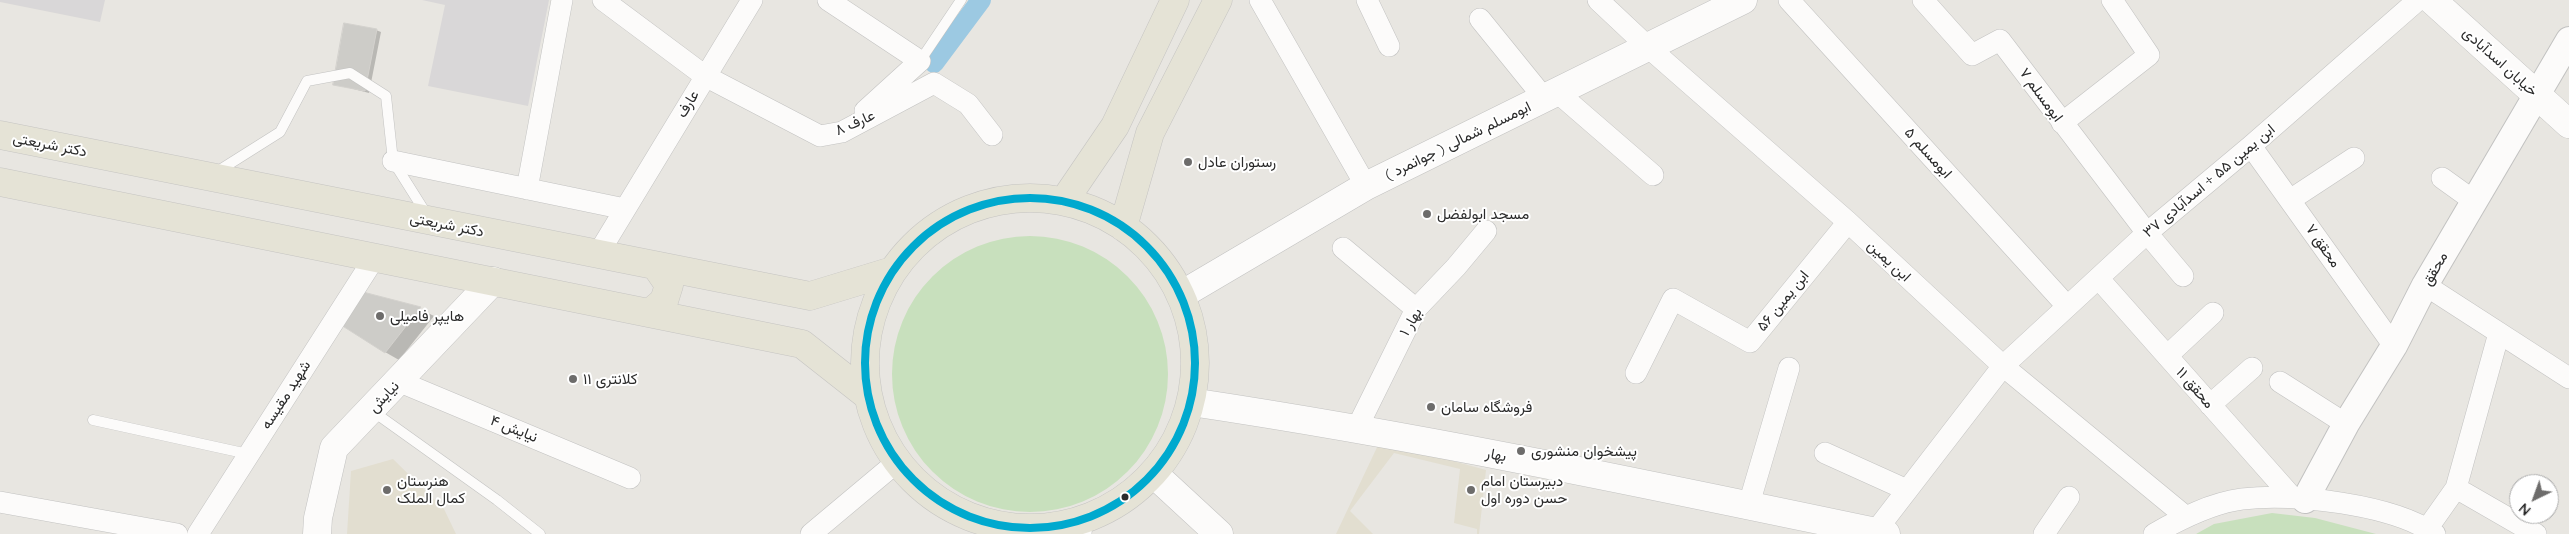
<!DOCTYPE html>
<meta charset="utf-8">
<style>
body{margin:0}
#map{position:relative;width:2569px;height:534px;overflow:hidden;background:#e8e6e1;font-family:Quicksand,sans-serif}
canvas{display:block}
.north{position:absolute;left:2509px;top:474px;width:50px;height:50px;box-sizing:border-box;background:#fff;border:1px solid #aaa;border-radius:50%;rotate:222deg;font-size:14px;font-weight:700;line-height:20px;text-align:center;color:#2b2b2b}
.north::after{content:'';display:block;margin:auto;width:18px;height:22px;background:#6d6c6b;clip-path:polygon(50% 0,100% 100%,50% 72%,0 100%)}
</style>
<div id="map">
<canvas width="2569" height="534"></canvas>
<div class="north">N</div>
</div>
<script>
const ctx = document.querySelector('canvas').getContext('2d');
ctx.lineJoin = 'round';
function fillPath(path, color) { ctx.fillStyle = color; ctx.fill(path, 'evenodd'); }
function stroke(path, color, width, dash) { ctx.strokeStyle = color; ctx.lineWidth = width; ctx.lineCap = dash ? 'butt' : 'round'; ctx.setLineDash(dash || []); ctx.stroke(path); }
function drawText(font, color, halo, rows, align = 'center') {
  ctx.font = font + ' Quicksand,Vazirmatn,sans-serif'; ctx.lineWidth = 4; ctx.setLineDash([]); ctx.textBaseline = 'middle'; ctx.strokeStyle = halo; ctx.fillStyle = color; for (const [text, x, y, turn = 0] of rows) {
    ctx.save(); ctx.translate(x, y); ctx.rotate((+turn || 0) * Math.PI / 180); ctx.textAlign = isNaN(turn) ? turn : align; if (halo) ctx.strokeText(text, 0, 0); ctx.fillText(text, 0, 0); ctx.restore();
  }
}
fillPath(new Path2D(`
 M 0,0 L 105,0 L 100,22 L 0,2 Z
 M 422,0 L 549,0 L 528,106 L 428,86 L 445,5 Z`), '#d9d7d8');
fillPath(new Path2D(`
 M 1380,441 L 1486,470 L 1479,534 L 1477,534 L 1477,529 L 1454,523 L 1460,469 L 1394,453 L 1350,511 L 1373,534 L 1336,534 Z
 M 393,459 L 444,509 L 456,534 L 347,534 L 351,471 Z`), '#e2ded0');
fillPath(new Path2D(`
 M892 374a138 138 0 1 1 276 0a138 138 0 1 1-276 0Z
 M 2272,513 L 2315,518 L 2376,534 L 2196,534 L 2214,524 Z`), '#c8e0bd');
fillPath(new Path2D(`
 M 376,30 L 381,32 L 369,93 L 334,84 Z
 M 363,293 L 420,309 L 434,316 L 399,360 L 385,352 Z`), '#0003');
stroke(new Path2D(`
 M 934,63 L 981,0`), '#9cc9e2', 20);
const building = new Path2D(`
 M 344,23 L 377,29 L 365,91 L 333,85 Z
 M 363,292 L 421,307 L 385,353 L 341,325 Z`);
fillPath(building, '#cdccc8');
stroke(building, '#d3d1cd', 1);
const service = new Path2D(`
 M 920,61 L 961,0
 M 215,173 L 280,132 L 307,81 L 350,73 L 386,96 L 393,161 L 427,215
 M 371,410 L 497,500 L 540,534
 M 93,420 L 248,454`);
const minor = new Path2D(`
 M 603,0 L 705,76 L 820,136 L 842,132 L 934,83 L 968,104 L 992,135
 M 828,0 L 920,61 L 865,111
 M 1260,0 L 1366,186
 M 1367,0 L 1389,46
 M 1598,0 L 1648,47 L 1848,222 L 2003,366 L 2185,516
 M 1789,0 L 2067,306
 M 1923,0 L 1972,55 L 2000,40 L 2147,233 L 2183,276
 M 1480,19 L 1544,98
 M 1557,92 L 1653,175
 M 2062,123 L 2149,55 L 2112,0
 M 2251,146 L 2394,346
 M 393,161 L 625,209
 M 2442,178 L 2474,201
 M 527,189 L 562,0
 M 2290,200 L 2354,158
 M 1343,248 L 1416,309
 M 598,254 L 752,0
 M 2099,279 L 2292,497
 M 2425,285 L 2569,378
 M 2167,356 L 2213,313
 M 1636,373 L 1673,299 L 1750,342 L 1848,222
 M 398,381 L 630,478
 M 2280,382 L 2346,424
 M 2210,405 L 2252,368
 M 1357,428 L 1416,309 L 1456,267 L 1486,231
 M 1825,453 L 1907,490
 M 2456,488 L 2536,534
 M 0,502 L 177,534
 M 1749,504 L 1789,368
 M 2427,529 L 2456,488 L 2499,333
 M 1875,532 L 2003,366 L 2147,233 L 2251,146 L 2418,0
 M 198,534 L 375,257
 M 811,534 L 897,462
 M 1081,534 L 1082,521
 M 2044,534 L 2069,497
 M 2154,534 C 2180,519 2211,503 2242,499 C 2293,493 2392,504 2435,534`);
const tertiary = new Path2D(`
 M 2305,500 L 2346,424 L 2394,346 L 2425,285 L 2569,40`);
const secondary = new Path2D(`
 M 2432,0 L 2569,124
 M 1181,295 L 1366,186 L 1743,0
 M 1191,402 C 1425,437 1656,486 1886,534
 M 1154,474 L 1219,534
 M 317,534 L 318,518 L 334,448 L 493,281`);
const primary = new Path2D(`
 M 0,135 L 810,296 L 892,271
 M 0,182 L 802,344 L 868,396
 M865 363a165 165 0 1 1 330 0a165 165 0 1 1-330 0Z
 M 1064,201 L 1115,126 L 1175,0
 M 1123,227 L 1150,133 L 1218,0
 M 650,313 L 664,301 L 669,285 L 656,266`);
stroke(service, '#c2c2c1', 11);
stroke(minor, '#c2c2c1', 22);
stroke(tertiary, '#c2c2c1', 28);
stroke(secondary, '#c2c2c1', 29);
stroke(primary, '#c5c4c2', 29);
stroke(service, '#fcfbfa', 10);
stroke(minor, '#fcfbfa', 21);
stroke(tertiary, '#fcfbfa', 26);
stroke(secondary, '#fcfbfa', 28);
stroke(primary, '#e5e3d6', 28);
stroke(new Path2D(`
 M865 363a165 165 0 1 1 330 0a165 165 0 1 1-330 0Z`), '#00a9ce', 8);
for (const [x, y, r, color] of [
 [1188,162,5,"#6d6c6b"],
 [1427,214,5,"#6d6c6b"],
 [380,316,5,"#6d6c6b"],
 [573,379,5,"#6d6c6b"],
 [1431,407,5,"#6d6c6b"],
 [1521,451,5,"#6d6c6b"],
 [387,490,5,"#6d6c6b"],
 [1471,490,5,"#6d6c6b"],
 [1125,497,4.5,"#2b2b2b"]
]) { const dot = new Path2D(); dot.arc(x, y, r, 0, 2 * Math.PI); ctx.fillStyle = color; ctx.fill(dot); stroke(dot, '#fff', 2); }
drawText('15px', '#2b2b2b', '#fff', [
 ["خیابان اسدآبادی",2500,62,42],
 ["ابومسلم ۷",2041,95,54],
 ["عارف",688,104,-59],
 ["عارف ۸",855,123,-24],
 ["ابومسلم شمالی ( جوانمرد )",1458,141,-26],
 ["دکتر شریعتی",50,145,11],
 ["ابومسلم ۵",1928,153,48],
 ["ابن یمین ۵۵ + اسدآبادی ۳۷",2209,181,-40],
 ["دکتر شریعتی",447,225,11],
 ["محقق ۷",2323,246,55],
 ["ابن یمین",1889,261,43],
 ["محقق",2435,269,-60],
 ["ابن یمین ۵۶",1783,301,-51],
 ["بهار ۱",1411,322,-60],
 ["محقق ۱۱",2195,388,49],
 ["شهید مقیسه",286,395,-57],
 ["نیایش",384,397,-47],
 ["نیایش ۴",514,429,22],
 ["بهار",1496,455,11]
]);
drawText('15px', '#2b2b2b', '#fff', [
 ["رستوران عادل",1198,162],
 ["مسجد ابولفضل",1437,214],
 ["هایپر فامیلی",390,316],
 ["کلانتری ۱۱",583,379],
 ["فروشگاه سامان",1441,407],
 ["پیشخوان منشوری",1531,451],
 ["هنرستان",397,481],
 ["کمال الملک",397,498],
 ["دبیرستان امام",1481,481],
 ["حسن دوره اول",1481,498]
], 'left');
</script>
